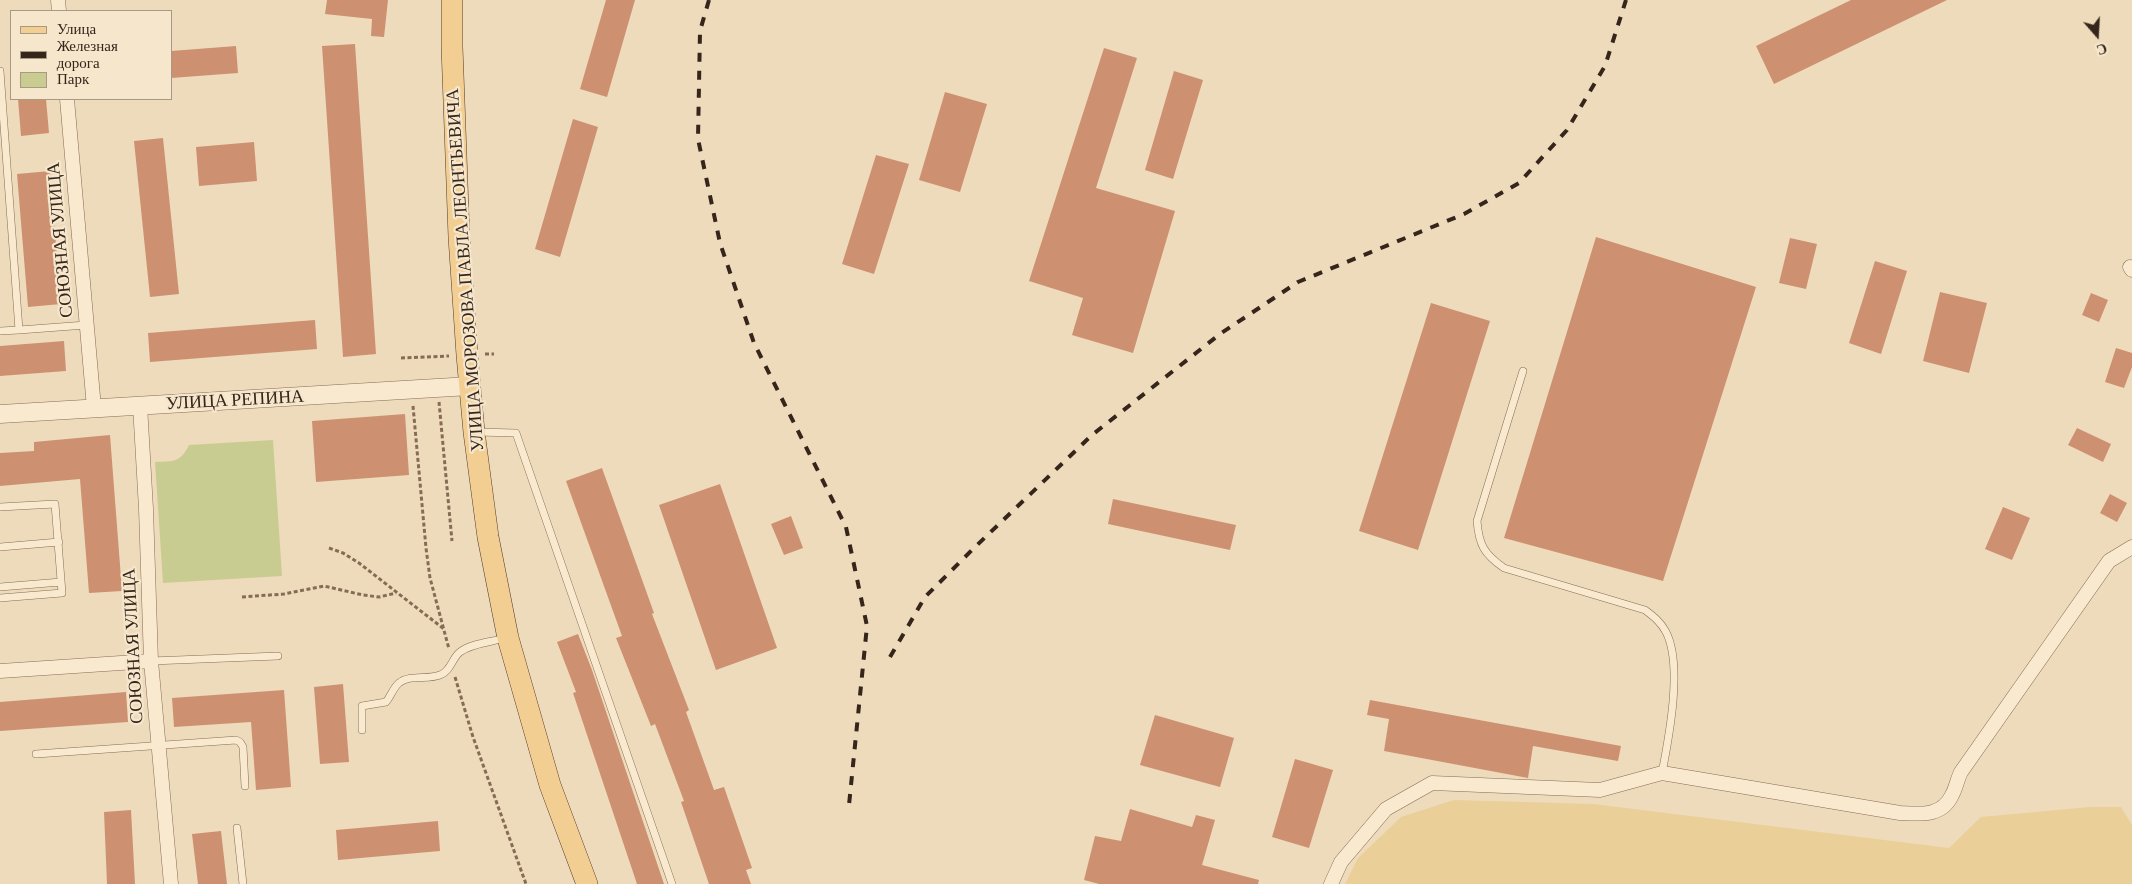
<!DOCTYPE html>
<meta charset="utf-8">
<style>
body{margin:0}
#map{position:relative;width:2132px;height:884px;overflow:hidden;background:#eedbbc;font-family:"Crimson Pro",serif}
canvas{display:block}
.legend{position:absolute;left:10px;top:10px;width:162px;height:90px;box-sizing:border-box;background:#f5e6cc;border:1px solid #a89985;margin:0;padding:6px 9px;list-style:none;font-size:15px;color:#35251b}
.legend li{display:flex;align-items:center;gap:10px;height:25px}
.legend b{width:25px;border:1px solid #a89985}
.north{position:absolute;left:2072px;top:10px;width:50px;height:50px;-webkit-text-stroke:4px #f5e6cc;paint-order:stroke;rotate:161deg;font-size:14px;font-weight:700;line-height:20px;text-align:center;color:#35251b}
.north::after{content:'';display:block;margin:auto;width:18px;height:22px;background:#35251b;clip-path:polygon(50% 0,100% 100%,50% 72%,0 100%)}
</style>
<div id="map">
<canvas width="2132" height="884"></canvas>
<ul class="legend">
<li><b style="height:6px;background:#f3ce92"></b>Улица</li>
<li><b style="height:6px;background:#35251b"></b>Железная дорога</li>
<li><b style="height:14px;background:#c9cc91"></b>Парк</li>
</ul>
<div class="north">С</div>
</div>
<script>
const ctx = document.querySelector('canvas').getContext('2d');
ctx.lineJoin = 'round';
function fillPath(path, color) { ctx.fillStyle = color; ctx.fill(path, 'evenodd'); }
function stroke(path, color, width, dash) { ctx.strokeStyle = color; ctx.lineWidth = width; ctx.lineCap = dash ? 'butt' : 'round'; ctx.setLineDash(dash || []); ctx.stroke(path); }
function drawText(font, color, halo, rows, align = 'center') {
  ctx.font = font + ' "Crimson Pro",serif'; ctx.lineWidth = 4.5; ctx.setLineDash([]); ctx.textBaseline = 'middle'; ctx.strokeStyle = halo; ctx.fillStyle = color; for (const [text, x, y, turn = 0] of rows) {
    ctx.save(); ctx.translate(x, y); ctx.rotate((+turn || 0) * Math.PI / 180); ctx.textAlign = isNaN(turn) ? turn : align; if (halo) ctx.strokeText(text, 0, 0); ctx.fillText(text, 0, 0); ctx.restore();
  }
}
fillPath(new Path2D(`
 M 273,440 L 282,576 L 163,583 L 155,462 C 174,461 180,463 189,445 Z`), '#c9cc91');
fillPath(new Path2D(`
 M 1454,800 L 1593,804 L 1949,848 L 1981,817 L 2090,807 L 2121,807 L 2132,825 L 2132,884 L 1345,884 L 1358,858 L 1401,817 Z`), '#ebcf98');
fillPath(new Path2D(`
 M 327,0 L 388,0 L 384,37 L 371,36 L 372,19 L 325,14 Z
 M 606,0 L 635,0 L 607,97 L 580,89 Z
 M 1851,0 L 1947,0 L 1774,84 L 1756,46 Z
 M 355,44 L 376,354 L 343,357 L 322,46 Z
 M 236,46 L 238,73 L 171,78 L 171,51 Z
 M 1104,48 L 1137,58 L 1096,188 L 1175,211 L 1133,353 L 1072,335 L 1083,298 L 1029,281 Z
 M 1174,71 L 1203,80 L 1173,179 L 1145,170 Z
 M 945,92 L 987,104 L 960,192 L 919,180 Z
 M 18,99 L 46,99 L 49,133 L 21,136 Z
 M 573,119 L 598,127 L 560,257 L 535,249 Z
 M 163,138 L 179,294 L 150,297 L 134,141 Z
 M 254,142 L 257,181 L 199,186 L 196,147 Z
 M 876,155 L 909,164 L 874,274 L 842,264 Z
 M 50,171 L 61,304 L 28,307 L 17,174 Z
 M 1596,237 L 1756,287 L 1663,581 L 1504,538 Z
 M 1790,238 L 1817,244 L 1806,289 L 1779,283 Z
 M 1875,261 L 1907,271 L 1881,354 L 1849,343 Z
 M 1940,292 L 1987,303 L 1969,373 L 1923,361 Z
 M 2091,293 L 2108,300 L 2099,322 L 2082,315 Z
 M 1431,303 L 1490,321 L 1418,550 L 1359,531 Z
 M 315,320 L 317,349 L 150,362 L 148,333 Z
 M 64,341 L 66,371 L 0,376 L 0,346 Z
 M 2116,348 L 2132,353 L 2132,367 L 2124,388 L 2105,382 Z
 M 405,414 L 409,475 L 316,482 L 312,421 Z
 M 2077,428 L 2111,444 L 2103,462 L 2068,445 Z
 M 110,435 L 122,591 L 89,593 L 80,479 L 0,486 L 0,453 L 34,451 L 34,442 Z
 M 602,468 L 654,613 L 652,614 L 689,710 L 686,712 L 714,790 L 724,787 L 752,868 L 746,870 L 751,884 L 709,884 L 681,802 L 684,801 L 655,724 L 651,726 L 616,638 L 622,636 L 566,481 Z
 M 720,484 L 777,648 L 716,670 L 659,505 Z
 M 2110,494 L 2127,503 L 2117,522 L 2100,513 Z
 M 1113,499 L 1236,525 L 1230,550 L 1108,524 Z
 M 2003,507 L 2030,518 L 2012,560 L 1985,549 Z
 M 791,516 L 803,548 L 784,555 L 771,524 Z
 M 578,634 L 592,670 L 664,884 L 637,884 L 573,693 L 576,692 L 557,642 Z
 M 343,684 L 349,762 L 320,764 L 314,687 Z
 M 284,690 L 291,787 L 256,790 L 251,722 L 174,727 L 172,698 Z
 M 126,692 L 128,722 L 0,731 L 0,702 Z
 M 1370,700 L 1621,746 L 1618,761 L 1533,746 L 1528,778 L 1384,751 L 1389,719 L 1367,715 Z
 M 1155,715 L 1234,738 L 1220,787 L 1140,765 Z
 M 1295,759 L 1333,770 L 1309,848 L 1272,837 Z
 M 1130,809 L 1192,827 L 1196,815 L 1215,820 L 1202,865 L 1259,880 L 1258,884 L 1099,884 L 1084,880 L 1095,836 L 1121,841 Z
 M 131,810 L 135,884 L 107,884 L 104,812 Z
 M 438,821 L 440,851 L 338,860 L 336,830 Z
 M 221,831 L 227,884 L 198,884 L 192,834 Z`), '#cd9171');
const service = new Path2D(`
 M 0,71 L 19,330 L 0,331
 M 19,330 L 86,325
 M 1523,371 L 1477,521 C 1479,545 1484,554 1504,568 L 1645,610 C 1653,616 1661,622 1666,632 C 1683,665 1669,737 1662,773
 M 477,432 L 516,433 L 672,884
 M 0,507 L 55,504 L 62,593 L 0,598
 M 0,547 L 59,542
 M 0,587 L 61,582
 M 151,661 L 278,656
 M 362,730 L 362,706 L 386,702 C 391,696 393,688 399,683 C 409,674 428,680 440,675 C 451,671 452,658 460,652 C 472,643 492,642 505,638
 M 36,754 L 236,740 L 240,742 L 243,747 L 245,786
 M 237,828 L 243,884`);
const minor = new Path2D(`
 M 58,0 L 59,11
 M 67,99 L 94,408
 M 2130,267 L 2132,270
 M 140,405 L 146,509 L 151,661 L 171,884
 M 0,671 L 151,661
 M 1331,884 L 1341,862 L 1386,809 L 1432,783 L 1600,790 L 1662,773 L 1900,813 C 1920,814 1942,817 1952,795 C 1956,788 1957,780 1961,772 L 2109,561 L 2132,547`);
const tertiary = new Path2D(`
 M 0,414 L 470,386`);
const primary = new Path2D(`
 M 452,0 L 452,47 L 459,237 L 467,355 L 474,432 L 488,537 L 508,638 L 550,785 L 587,884`);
stroke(service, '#866c56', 8);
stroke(minor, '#866c56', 15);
stroke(tertiary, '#866c56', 19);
stroke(primary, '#533a2b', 22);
stroke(new Path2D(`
 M 485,354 L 494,354
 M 401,358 L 449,356
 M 439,402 L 452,541
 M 413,406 L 426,548 L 430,578 L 449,649
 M 329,548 L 343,553 L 359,563 L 444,629
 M 242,597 L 284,594 L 324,586 L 363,595 L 379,597 L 396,593
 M 455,677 L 473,737 L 526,884`), '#866c56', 3, [4, 2.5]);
stroke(service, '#f9e9cf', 7);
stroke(minor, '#f9e9cf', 14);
stroke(tertiary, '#f9e9cf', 18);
stroke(primary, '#f3ce92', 21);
stroke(new Path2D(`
 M 709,0 L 700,31 L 698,139 L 720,243 L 754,343 L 846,527 L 867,626 L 849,805
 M 890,657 L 925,597 L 974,548 L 1092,435 L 1220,334 L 1298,282 L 1464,214 L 1519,183 L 1567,130 L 1605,66 L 1626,0`), '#35251b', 4, [9, 9]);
drawText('18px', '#35251b', '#f5e6cc', [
 ["СОЮЗНАЯ УЛИЦА",60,240,-95],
 ["УЛИЦА МОРОЗОВА ПАВЛА ЛЕОНТЬЕВИЧА",465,270,-94],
 ["УЛИЦА РЕПИНА",235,400,-3],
 ["СОЮЗНАЯ УЛИЦА",133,646,-93]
]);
</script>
